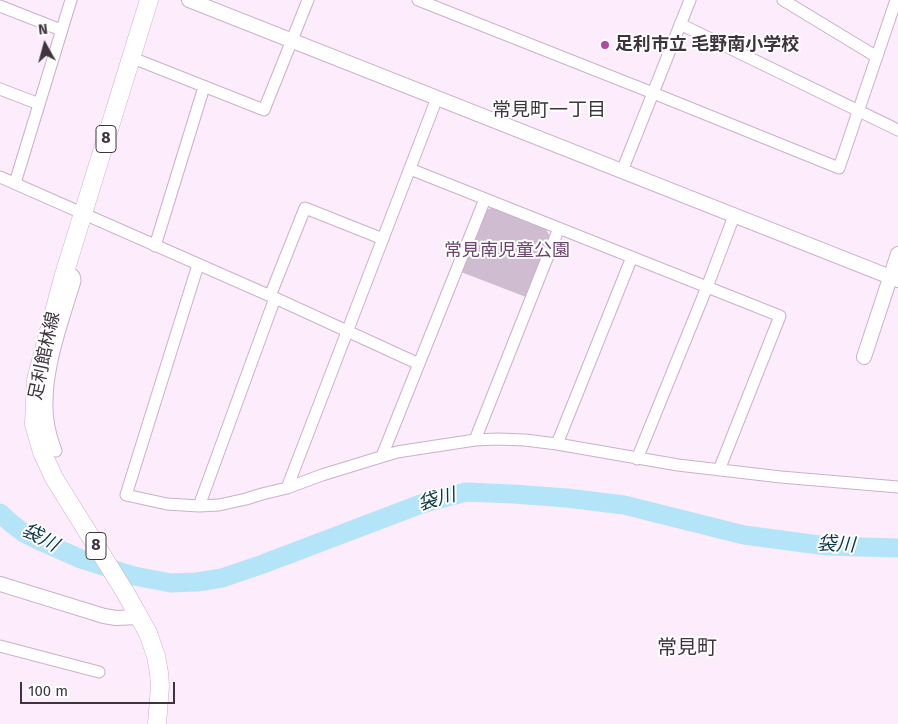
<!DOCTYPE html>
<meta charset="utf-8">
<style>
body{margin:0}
#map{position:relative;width:898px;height:724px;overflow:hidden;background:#fcecfc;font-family:"Fira Sans",sans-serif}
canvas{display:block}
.north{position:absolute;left:20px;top:20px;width:50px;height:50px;-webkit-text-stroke:4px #fff;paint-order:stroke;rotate:353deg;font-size:14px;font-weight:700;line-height:20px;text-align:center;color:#3f343e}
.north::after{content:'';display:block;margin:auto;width:18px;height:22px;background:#3f343e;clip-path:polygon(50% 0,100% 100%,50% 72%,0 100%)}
.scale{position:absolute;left:20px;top:682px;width:155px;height:22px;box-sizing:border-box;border:2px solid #3f343e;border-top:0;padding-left:6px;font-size:15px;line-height:18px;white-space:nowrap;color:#3f343e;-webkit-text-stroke:4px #fff;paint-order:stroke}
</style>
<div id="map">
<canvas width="898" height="724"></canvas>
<div class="north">N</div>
<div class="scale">100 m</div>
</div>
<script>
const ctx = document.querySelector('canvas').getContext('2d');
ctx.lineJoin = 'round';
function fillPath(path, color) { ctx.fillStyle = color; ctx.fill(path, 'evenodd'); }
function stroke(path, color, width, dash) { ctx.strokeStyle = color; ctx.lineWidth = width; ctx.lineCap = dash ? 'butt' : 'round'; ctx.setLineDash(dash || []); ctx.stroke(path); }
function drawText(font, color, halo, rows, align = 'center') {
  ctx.font = font + ' "Fira Sans","Noto Sans JP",sans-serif'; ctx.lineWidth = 4; ctx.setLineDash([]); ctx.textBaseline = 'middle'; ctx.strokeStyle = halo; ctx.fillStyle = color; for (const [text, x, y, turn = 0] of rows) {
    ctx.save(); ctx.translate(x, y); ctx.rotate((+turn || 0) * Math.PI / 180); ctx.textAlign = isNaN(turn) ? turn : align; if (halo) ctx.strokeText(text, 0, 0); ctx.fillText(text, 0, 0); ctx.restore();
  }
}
fillPath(new Path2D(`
 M 493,207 L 545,227 L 550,237 L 526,297 L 461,272 L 485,211 Z`), '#d0bcd0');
stroke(new Path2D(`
 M 0,513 L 12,524 L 24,533 L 40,541 L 81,559 L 134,576 L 171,583 L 197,582 L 222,578 L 263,564 L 421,504 L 466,492 L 513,494 L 567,498 L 624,505 L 744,535 L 827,546 L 898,548`), '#b3e4f8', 19);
const minor = new Path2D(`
 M 418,0 L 653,93 L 839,168 L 896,0
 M 783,0 L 877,57
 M 0,6 L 61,30
 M 680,24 L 898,130
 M 130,57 L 264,110 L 308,0
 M 0,89 L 39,104
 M 410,169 L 780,316 L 719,470
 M 622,171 L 690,0
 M 0,177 L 275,298 L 419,364
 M 15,183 L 71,0
 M 155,246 L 204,87
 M 198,265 L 126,495 L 167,504 L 199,506 L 219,505 L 246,499 L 262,494 L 287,488 L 322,475 L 397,452 L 475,440 L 498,439 L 525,440 L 557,444 L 678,465 L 781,477 L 898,487
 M 270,296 L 305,208 L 383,239
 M 475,440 L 559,228
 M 557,444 L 632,257
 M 56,451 C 50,435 46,418 47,401 C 47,363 64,318 75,281 C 75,274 71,273 65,271
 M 382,456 L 485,199
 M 637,459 L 707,287 L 734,216
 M 287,488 L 437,98
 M 199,506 L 275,298
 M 0,646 L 99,672`);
const tertiary = new Path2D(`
 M 189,0 L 898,280
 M 864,357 L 898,254
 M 0,584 L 104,616 L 116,618 L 139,617`);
const primary = new Path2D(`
 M 149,0 L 63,278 L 36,380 L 34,424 L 42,452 L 54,478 L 125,592 L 148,633 L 156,656 L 159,673 L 160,686 L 157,724`);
stroke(minor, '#cab1ca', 13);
stroke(tertiary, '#cab1ca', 16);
stroke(primary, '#cab1ca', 19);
stroke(minor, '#fff', 11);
stroke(tertiary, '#fff', 14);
stroke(primary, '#fff', 18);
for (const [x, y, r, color] of [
 [605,45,5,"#b546a4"]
]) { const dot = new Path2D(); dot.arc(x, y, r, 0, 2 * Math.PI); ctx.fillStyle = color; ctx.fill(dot); stroke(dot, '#fff', 2); }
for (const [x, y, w] of [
 [106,139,20],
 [96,546,20]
]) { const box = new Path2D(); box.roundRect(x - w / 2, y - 13.5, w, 27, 4); ctx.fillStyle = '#fff'; ctx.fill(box); stroke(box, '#3f343e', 1); }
drawText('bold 16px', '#3f343e', null, [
 ["8",106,139],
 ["8",96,546]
]);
drawText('bold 18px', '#3f343e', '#fff', [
 ["足利市立 毛野南小学校",615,45]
], 'left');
drawText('18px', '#6f436f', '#fff', [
 ["常見南児童公園",507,251]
]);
drawText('18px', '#3f343e', '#fff', [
 ["足利館林線",45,356,-78]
]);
drawText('19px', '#3f343e', '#fff', [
 ["常見町一丁目",549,111]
]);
drawText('italic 19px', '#0c3746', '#fff', [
 ["袋川",437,500,-15],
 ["袋川",40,538,28],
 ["袋川",836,545,3]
]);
drawText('20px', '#3f343e', '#fff', [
 ["常見町",687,648]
]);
</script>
